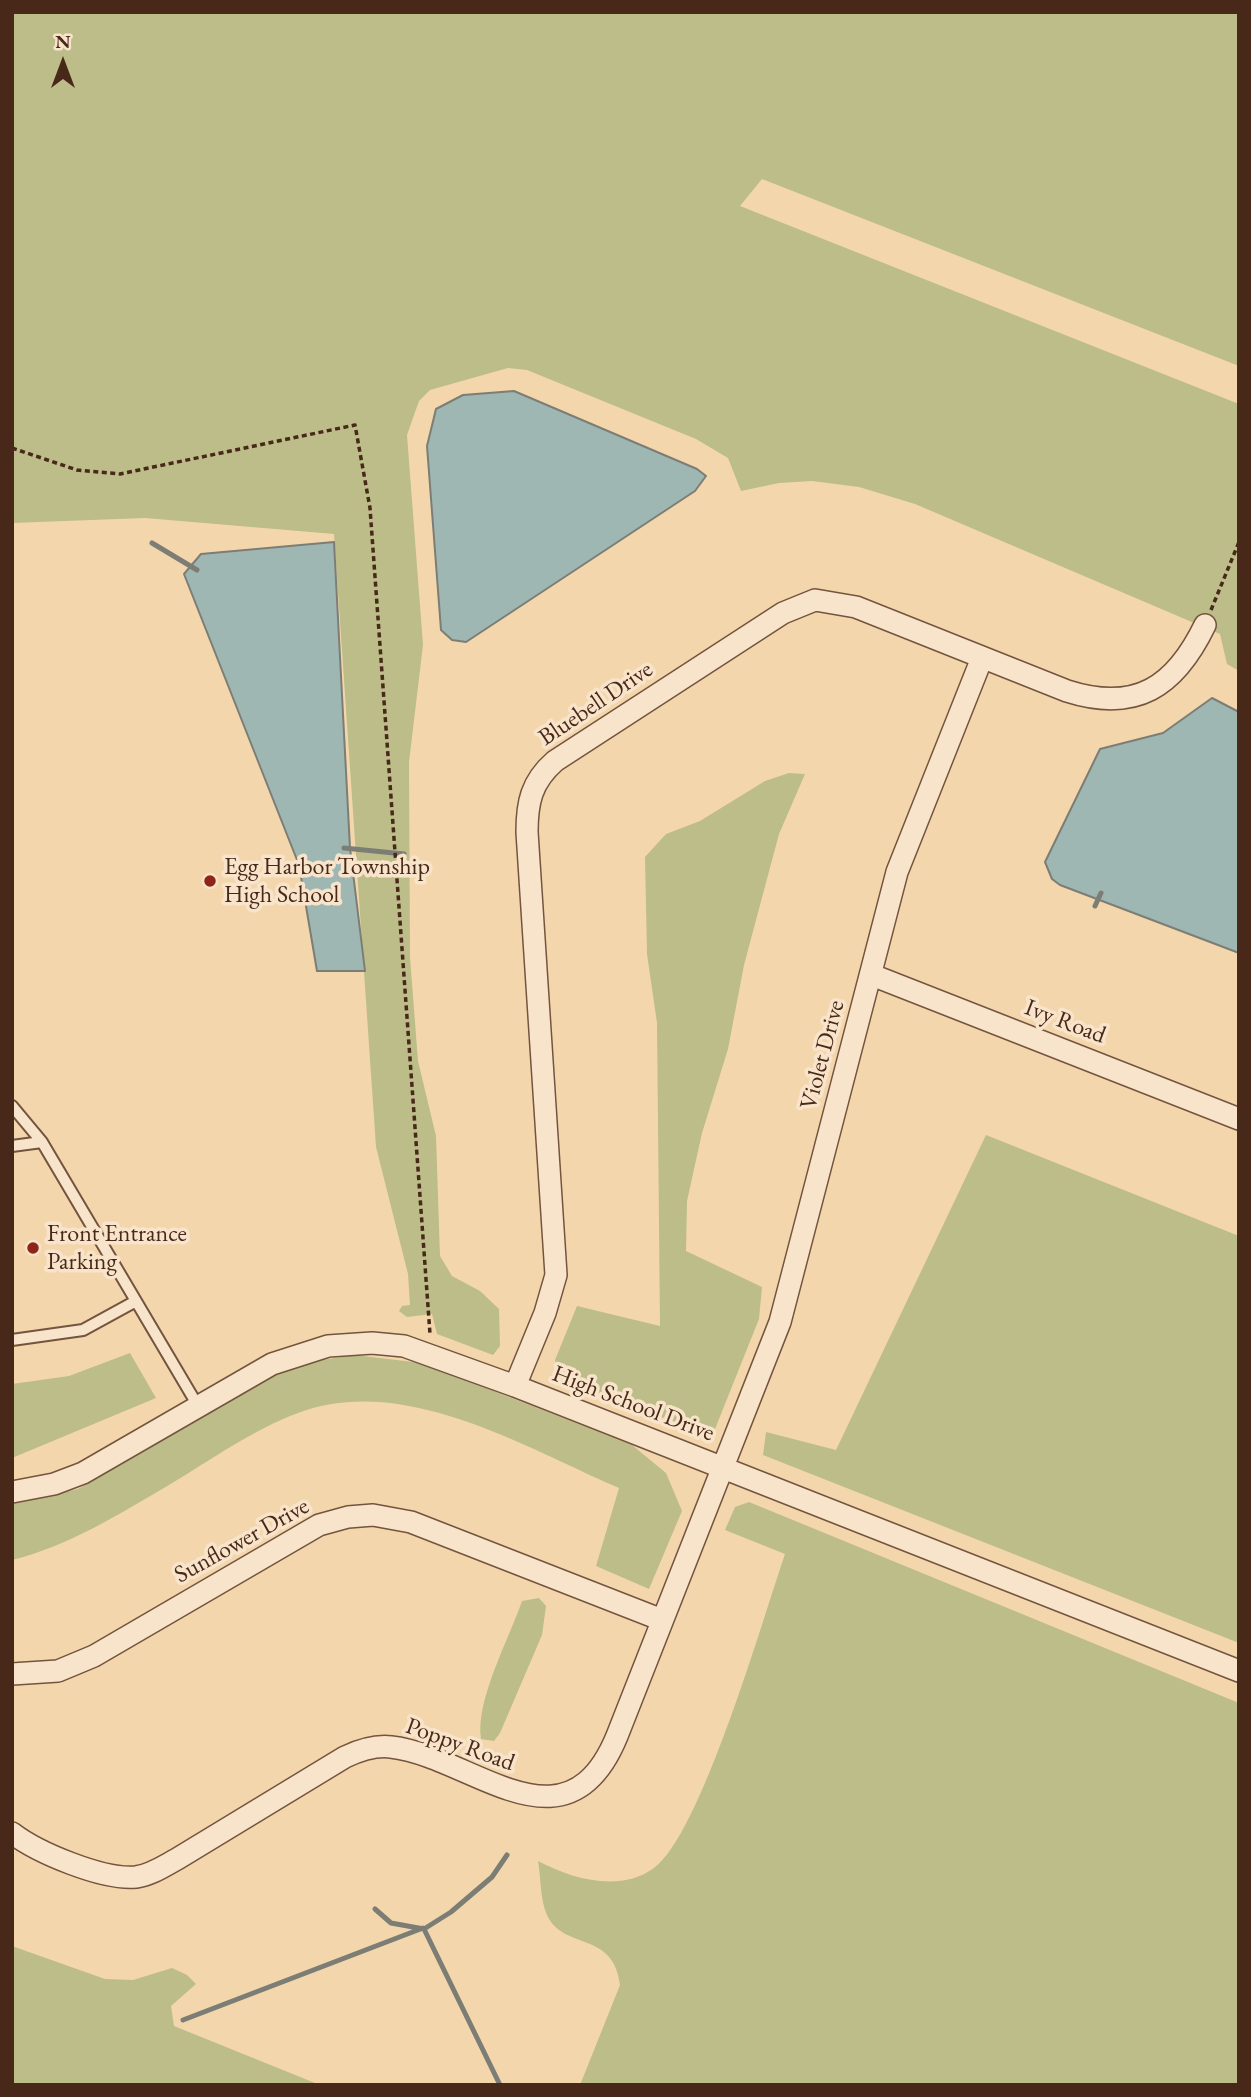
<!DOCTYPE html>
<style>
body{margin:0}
#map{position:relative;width:1251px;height:2097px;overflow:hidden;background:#f4d6ad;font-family:"EB Garamond",serif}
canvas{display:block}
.frame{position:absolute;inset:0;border:14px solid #482819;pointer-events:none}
.north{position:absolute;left:28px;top:28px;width:70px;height:70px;-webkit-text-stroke:5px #f8e4ca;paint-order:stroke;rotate:0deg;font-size:19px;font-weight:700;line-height:28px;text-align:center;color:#482819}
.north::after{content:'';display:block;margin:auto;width:24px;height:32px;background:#482819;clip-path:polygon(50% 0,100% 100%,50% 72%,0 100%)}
</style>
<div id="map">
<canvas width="1251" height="2097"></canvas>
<div class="frame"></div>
<div class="north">N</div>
</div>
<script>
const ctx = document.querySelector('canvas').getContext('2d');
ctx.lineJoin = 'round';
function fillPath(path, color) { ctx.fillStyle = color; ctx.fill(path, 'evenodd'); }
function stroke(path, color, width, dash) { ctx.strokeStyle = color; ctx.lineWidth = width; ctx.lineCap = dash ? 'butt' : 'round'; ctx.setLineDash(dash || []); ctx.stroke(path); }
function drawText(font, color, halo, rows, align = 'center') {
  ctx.font = font + ' "EB Garamond",serif'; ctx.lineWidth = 7; ctx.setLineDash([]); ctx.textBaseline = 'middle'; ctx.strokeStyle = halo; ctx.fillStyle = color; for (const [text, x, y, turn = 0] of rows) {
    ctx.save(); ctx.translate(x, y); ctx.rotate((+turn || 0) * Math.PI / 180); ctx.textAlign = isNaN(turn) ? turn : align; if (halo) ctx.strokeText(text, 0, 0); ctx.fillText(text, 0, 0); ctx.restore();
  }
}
fillPath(new Path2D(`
 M 12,12 L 1239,12 L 1239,366 L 762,179 L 740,206 L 1239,404 L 1239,671 L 1227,664 L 1220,634 L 915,504 L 859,487 L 812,481 L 779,483 L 741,491 L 728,458 L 696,439 L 527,370 L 508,368 L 430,390 L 419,401 L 407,435 L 423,645 L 409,762 L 410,957 L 418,1061 L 436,1136 L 440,1256 L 452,1276 L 480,1291 L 499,1309 L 500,1346 L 493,1355 L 437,1334 L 432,1314 L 407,1317 L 399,1311 L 402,1306 L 410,1305 L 408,1274 L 376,1147 L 334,534 L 145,518 L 12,523 Z
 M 789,773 L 805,774 L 779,834 L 744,965 L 728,1049 L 702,1133 L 687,1201 L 686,1251 L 762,1287 L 759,1319 L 715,1429 L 698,1431 L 559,1377 L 555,1360 L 577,1306 L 660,1326 L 657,1023 L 647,954 L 645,857 L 666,834 L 700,821 L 765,781 Z
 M 986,1135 L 1239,1236 L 1239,1643 L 763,1455 L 766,1432 L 836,1450 Z
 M 130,1353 L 156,1398 L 12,1458 L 12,1384 L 69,1376 Z
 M 354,1355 L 422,1363 L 632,1445 L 666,1473 L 682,1511 L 649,1589 L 596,1566 L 619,1488 C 524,1447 403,1373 298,1413 C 252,1430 211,1460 169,1485 C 119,1514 69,1546 12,1560 L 12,1504 L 78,1489 L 277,1374 L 316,1361 Z
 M 749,1502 L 1239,1703 L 1239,2085 L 580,2085 L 620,1985 C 614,1930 563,1951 547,1915 C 540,1900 541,1877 538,1861 C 572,1879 620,1893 654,1868 C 701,1834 763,1618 785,1554 L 725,1530 L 735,1507 Z
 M 539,1598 L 546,1606 L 542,1635 L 500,1733 L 494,1741 L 481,1739 C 475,1701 509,1639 522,1601 Z
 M 12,1946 L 105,1979 L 133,1980 L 172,1968 L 187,1975 L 196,1984 L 171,2006 L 174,2026 L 320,2085 L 12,2085 Z`), '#bcbd89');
const water = new Path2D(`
 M 514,391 L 697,469 L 706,476 L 695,491 L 466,642 L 452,640 L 441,630 L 427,446 L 436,409 L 463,395 Z
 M 334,542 L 350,848 L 365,971 L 317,971 L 299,865 L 184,574 L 201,554 Z
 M 1212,698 L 1239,712 L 1239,953 L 1060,885 L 1052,879 L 1045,862 L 1100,749 L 1163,733 Z`);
fillPath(water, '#9eb7b2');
stroke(water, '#7c7e75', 2);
stroke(new Path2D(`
 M 152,543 L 197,570
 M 344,848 L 404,854
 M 1095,906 L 1101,893
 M 375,1909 L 391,1923 L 424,1929 L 500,2085
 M 424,1929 L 451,1912 L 492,1877 L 507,1855
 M 183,2020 L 423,1928`), '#7c7e75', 5);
const service = new Path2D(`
 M 12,1106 L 42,1142 L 198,1406
 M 12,1146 L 42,1142
 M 12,1340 L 83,1330 L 136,1301`);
const minor = new Path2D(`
 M 872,975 L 1239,1119
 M 515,1386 L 545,1313 L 556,1275 L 527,832 C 527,803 531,782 555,761 L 783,613 L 815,600 L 856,607 L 1067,691 C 1136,713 1175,687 1205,625
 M 12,1492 L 54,1484 L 83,1473 L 272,1364 L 328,1346 L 372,1343 L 404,1346 L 515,1386 L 1239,1671
 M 12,1674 L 58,1671 L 94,1656 L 319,1525 L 348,1517 L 373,1515 L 411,1522 L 662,1620
 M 12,1833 C 38,1853 103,1880 136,1877 C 151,1875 164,1866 177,1859 L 345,1757 C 360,1750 375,1745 391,1747 C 472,1756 566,1860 617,1736 L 780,1322 L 897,872 L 982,658`);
stroke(service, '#73543e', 14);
stroke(minor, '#73543e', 24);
stroke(new Path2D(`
 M 12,448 L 77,470 L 120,474 L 355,425 L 370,508 L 430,1334
 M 1211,610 L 1239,542`), '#482819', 3.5, [5, 3.5]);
stroke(service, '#f8e4ca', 10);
stroke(minor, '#f8e4ca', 21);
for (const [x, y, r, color] of [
 [210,881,7,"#8f2418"],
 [33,1248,7,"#8f2418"]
]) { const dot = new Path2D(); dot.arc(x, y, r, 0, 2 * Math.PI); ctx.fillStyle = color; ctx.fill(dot); stroke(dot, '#f8e4ca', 2.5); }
drawText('24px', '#482819', '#f8e4ca', [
 ["Bluebell Drive",596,704,-34],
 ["Ivy Road",1065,1022,21],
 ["Violet Drive",823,1055,-75],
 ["High School Drive",633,1404,21],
 ["Sunflower Drive",242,1541,-29],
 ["Poppy Road",460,1745,20]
]);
drawText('24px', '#482819', '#f8e4ca', [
 ["Egg Harbor Township",224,867],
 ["High School",224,895],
 ["Front Entrance",47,1234],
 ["Parking",47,1262]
], 'left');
</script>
